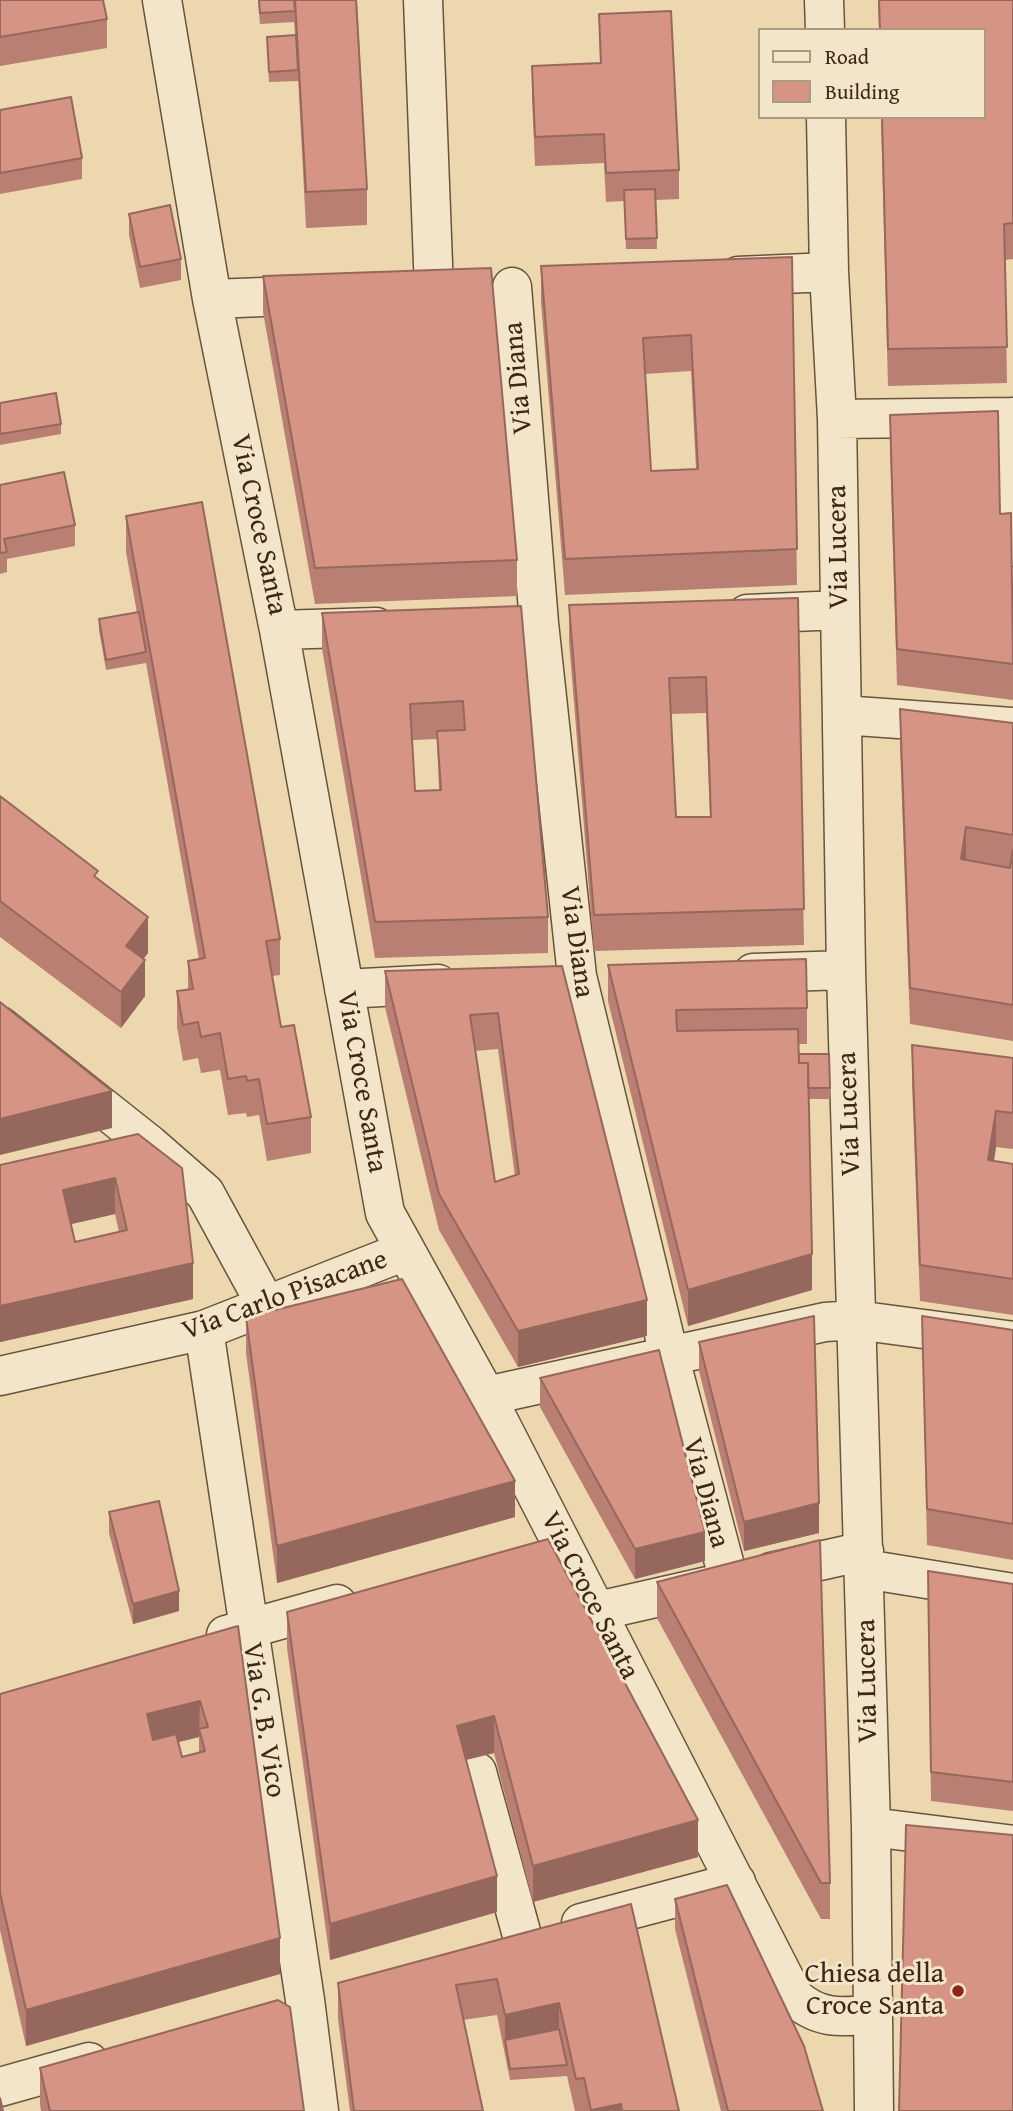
<!DOCTYPE html>
<style>
body{margin:0}
#map{position:relative;width:1013px;height:2111px;overflow:hidden;background:#ecd7ae;font-family:"Gentium Book Plus",serif}
canvas{display:block}
.legend{position:absolute;left:758px;top:28px;width:228px;height:91px;box-sizing:border-box;background:#f3e5ca;border:2px solid #a99a82;margin:0;padding:9px 12px;list-style:none;font-size:21px;color:#3b2917}
.legend li{display:flex;align-items:center;gap:14px;height:35px}
.legend b{width:35px;border:2px solid #a99a82}
</style>
<div id="map">
<canvas width="1013" height="2111"></canvas>
<ul class="legend">
<li><b style="height:9px;background:#f3e5ca"></b>Road</li>
<li><b style="height:19px;background:#d69485"></b>Building</li>
</ul>
</div>
<script>
const ctx = document.querySelector('canvas').getContext('2d');
ctx.lineJoin = 'round';
function stroke(path, color, width, dash) { ctx.strokeStyle = color; ctx.lineWidth = width; ctx.lineCap = dash ? 'butt' : 'round'; ctx.setLineDash(dash || []); ctx.stroke(path); }
function fillPath(path, color) { ctx.fillStyle = color; ctx.fill(path, 'evenodd'); }
function drawText(font, color, halo, rows, align = 'center') {
  ctx.font = font + ' "Gentium Book Plus",serif'; ctx.lineWidth = 6; ctx.setLineDash([]); ctx.textBaseline = 'middle'; ctx.strokeStyle = halo; ctx.fillStyle = color; for (const [text, x, y, turn = 0] of rows) {
    ctx.save(); ctx.translate(x, y); ctx.rotate((+turn || 0) * Math.PI / 180); ctx.textAlign = isNaN(turn) ? turn : align; if (halo) ctx.strokeText(text, 0, 0); ctx.fillText(text, 0, 0); ctx.restore();
  }
}
const minor = new Path2D(`
 M 162,0 L 212,299 L 279,630 L 385,1213 L 486,1396 L 794,1997 C 818,2019 840,2018 871,2014
 M 423,0 L 434,290
 M 824,0 L 825,30
 M 826,117 L 829,272 L 837,419 L 846,970 L 871,1827 L 874,2111
 M 738,276 L 829,272
 M 512,287 L 539,623 L 577,976 L 669,1355 L 729,1581
 M 212,299 L 314,295
 M 1011,417 L 1013,547
 M 837,419 L 1013,417
 M 747,614 L 840,610
 M 279,630 L 376,627
 M 842,715 L 1013,727
 M 753,973 L 846,970
 M 344,989 L 438,984
 M 0,1026 L 150,1145 L 205,1193 L 266,1305
 M 204,1330 L 305,2000 L 319,2111
 M 0,1376 L 204,1330 L 405,1251
 M 486,1396 L 825,1322 L 856,1320 L 1013,1341
 M 865,1569 L 1013,1593
 M 771,1572 L 864,1551
 M 598,1611 L 708,1586
 M 226,1635 L 337,1604
 M 477,1772 L 523,1939
 M 871,1827 L 1013,1845
 M 581,1923 L 736,1882
 M 0,2087 L 89,2062`);
stroke(minor, '#67543d', 41);
stroke(minor, '#f3e5ca', 38);
fillPath(new Path2D(`
 M 0,0 L 107,19 L 107,48 L 0,66 Z
 M 258,0 L 357,0 L 367,189 L 367,225 L 306,228 L 298,77 L 298,81 L 269,82 L 267,37 L 295,35 L 294,22 L 260,24 Z
 M 878,0 L 1013,0 L 1013,259 L 1005,260 L 1007,383 L 888,386 L 881,117 L 983,117 L 983,30 L 879,30 Z
 M 599,14 L 679,170 L 679,199 L 656,200 L 657,249 L 626,249 L 624,201 L 606,202 L 604,163 L 535,166 L 532,96 L 532,66 L 600,63 Z
 M 0,110 L 82,158 L 82,179 L 0,194 Z
 M 129,214 L 181,259 L 181,280 L 140,288 L 129,235 Z
 M 792,257 L 797,585 L 565,595 L 541,302 L 541,266 ZM 691,371 L 696,469 L 651,471 L 645,374 Z
 M 263,276 L 517,560 L 517,596 L 315,604 L 263,312 Z
 M 0,403 L 61,424 L 61,434 L 0,445 Z
 M 890,415 L 1000,514 L 1013,591 L 1013,700 L 897,685 L 890,451 Z
 M 0,485 L 75,525 L 75,546 L 7,559 L 7,572 L 0,574 Z
 M 126,516 L 280,939 L 280,975 L 273,976 L 281,1027 L 311,1117 L 311,1153 L 267,1161 L 259,1115 L 247,1117 L 246,1113 L 228,1115 L 220,1070 L 201,1073 L 198,1058 L 183,1061 L 177,1027 L 177,991 L 188,989 L 188,961 L 199,959 L 146,663 L 106,670 L 99,630 L 99,619 L 137,613 L 126,552 Z
 M 798,598 L 804,945 L 594,951 L 569,641 L 569,605 ZM 706,713 L 710,817 L 676,817 L 671,714 Z
 M 521,606 L 548,917 L 548,953 L 375,958 L 322,649 L 322,613 ZM 437,739 L 439,790 L 415,791 L 412,740 Z
 M 900,709 L 1013,723 L 1013,1041 L 910,1024 L 900,746 Z
 M 0,796 L 98,879 L 148,953 L 143,959 L 145,996 L 121,1028 L 0,937 Z
 M 608,965 L 807,1008 L 807,1044 L 799,1044 L 799,1054 L 829,1054 L 830,1099 L 809,1099 L 812,1290 L 688,1326 L 608,1001 Z
 M 562,966 L 647,1336 L 518,1367 L 439,1230 L 385,1007 L 385,971 ZM 498,1049 L 515,1176 L 495,1182 L 475,1051 Z
 M 912,1045 L 1013,1058 L 1013,1149 L 996,1147 L 994,1161 L 1013,1164 L 1013,1315 L 920,1301 L 912,1082 Z
 M 138,1134 L 193,1299 L 0,1342 L 0,1165 ZM 115,1214 L 119,1232 L 75,1242 L 71,1224 Z
 M 922,1316 L 1013,1330 L 1013,1560 L 927,1545 Z
 M 246,1317 L 515,1517 L 277,1583 L 246,1353 Z
 M 699,1342 L 819,1533 L 744,1551 L 699,1371 Z
 M 540,1378 L 705,1561 L 635,1579 L 540,1407 Z
 M 109,1512 L 179,1611 L 133,1624 L 109,1533 Z
 M 548,1539 L 698,1857 L 533,1902 L 494,1753 L 466,1760 L 497,1912 L 330,1960 L 287,1648 L 287,1612 Z
 M 928,1571 L 1013,1584 L 1013,1811 L 931,1801 Z
 M 657,1582 L 830,1883 L 830,1919 L 821,1919 L 657,1618 Z
 M 238,1626 L 280,1974 L 26,2046 L 0,1930 L 0,1694 ZM 199,1737 L 199,1753 L 182,1757 L 178,1742 Z
 M 675,1899 L 823,2111 L 721,2111 L 675,1929 Z
 M 631,1904 L 679,2111 L 575,2111 L 567,2076 L 510,2080 L 497,2015 L 463,2020 L 483,2111 L 350,2111 L 338,2019 L 338,1983 Z
 M 40,2068 L 304,2111 L 41,2111 L 40,2104 Z`), '#b87f72');
fillPath(new Path2D(`
 M 966,827 L 966,864 L 961,859 Z
 M 148,917 L 148,953 L 126,982 L 126,946 Z
 M 145,960 L 145,996 L 121,1028 L 121,992 Z
 M 112,1091 L 112,1128 L 0,1155 L 0,1119 Z
 M 996,1111 L 996,1147 L 988,1197 L 988,1160 Z
 M 115,1178 L 115,1214 L 63,1226 L 63,1190 Z
 M 812,1254 L 812,1290 L 688,1326 L 688,1290 Z
 M 193,1263 L 193,1299 L 0,1342 L 0,1306 Z
 M 647,1300 L 647,1336 L 518,1367 L 518,1331 Z
 M 515,1481 L 515,1517 L 277,1583 L 277,1546 Z
 M 819,1503 L 819,1533 L 744,1551 L 744,1522 Z
 M 705,1532 L 705,1561 L 635,1579 L 635,1549 Z
 M 179,1591 L 179,1611 L 133,1624 L 133,1604 Z
 M 200,1701 L 199,1737 L 147,1750 L 147,1714 Z
 M 494,1716 L 494,1753 L 457,1762 L 457,1726 Z
 M 698,1820 L 698,1857 L 533,1902 L 533,1866 Z
 M 497,1876 L 497,1912 L 330,1960 L 330,1924 Z
 M 280,1938 L 280,1974 L 26,2046 L 26,2010 Z
 M 559,2003 L 559,2040 L 505,2040 L 505,2015 Z
 M 621,2104 L 621,2111 L 591,2111 L 591,2110 Z`), '#96685d');
const building = new Path2D(`
 M 0,0 L 103,0 L 107,19 L 0,37 Z
 M 259,0 L 294,0 L 295,11 L 260,13 Z
 M 295,0 L 356,0 L 367,189 L 306,192 Z
 M 879,0 L 1013,0 L 1013,223 L 1004,224 L 1007,347 L 888,349 L 882,117 L 983,117 L 983,30 L 880,30 Z
 M 671,11 L 679,170 L 606,173 L 604,134 L 535,137 L 532,66 L 601,63 L 599,14 Z
 M 296,35 L 298,70 L 269,72 L 267,37 Z
 M 71,97 L 82,158 L 0,173 L 0,110 Z
 M 655,189 L 657,238 L 626,239 L 624,190 Z
 M 170,205 L 181,259 L 140,267 L 129,214 Z
 M 792,257 L 797,549 L 565,559 L 541,266 ZM 691,335 L 698,469 L 651,471 L 643,338 Z
 M 491,268 L 517,560 L 315,568 L 263,276 Z
 M 56,393 L 61,424 L 0,434 L 0,403 Z
 M 998,411 L 1000,514 L 1011,513 L 1013,664 L 897,649 L 890,415 Z
 M 64,472 L 75,525 L 4,539 L 7,552 L 0,553 L 0,485 Z
 M 202,502 L 280,939 L 266,941 L 281,1027 L 294,1025 L 311,1117 L 267,1124 L 259,1079 L 247,1081 L 246,1076 L 228,1079 L 220,1033 L 201,1037 L 198,1022 L 183,1025 L 177,991 L 193,989 L 188,961 L 205,958 L 126,516 Z
 M 798,598 L 804,909 L 594,915 L 569,605 ZM 706,677 L 711,817 L 676,817 L 669,678 Z
 M 521,606 L 548,917 L 375,922 L 322,613 ZM 463,701 L 465,730 L 437,731 L 441,790 L 415,791 L 410,704 Z
 M 139,612 L 146,652 L 106,660 L 99,619 Z
 M 900,709 L 1013,723 L 1013,835 L 966,827 L 961,859 L 1010,868 L 1013,850 L 1013,1005 L 910,988 Z
 M 0,796 L 98,871 L 94,876 L 148,917 L 126,946 L 145,960 L 121,992 L 0,901 Z
 M 806,959 L 807,1008 L 676,1010 L 677,1031 L 798,1029 L 799,1063 L 808,1063 L 812,1254 L 688,1290 L 608,965 Z
 M 562,966 L 647,1300 L 518,1331 L 439,1194 L 385,971 ZM 498,1013 L 519,1174 L 495,1182 L 470,1015 Z
 M 0,1002 L 112,1091 L 0,1119 Z
 M 912,1045 L 1013,1058 L 1013,1113 L 996,1111 L 988,1160 L 1013,1164 L 1013,1279 L 920,1265 Z
 M 799,1054 L 829,1054 L 830,1088 L 808,1088 L 808,1063 L 799,1063 Z
 M 138,1134 L 182,1168 L 193,1263 L 0,1306 L 0,1165 ZM 115,1178 L 127,1230 L 75,1242 L 63,1190 Z
 M 402,1279 L 515,1481 L 277,1546 L 246,1317 Z
 M 814,1316 L 819,1503 L 744,1522 L 699,1342 Z
 M 922,1316 L 1013,1330 L 1013,1524 L 927,1509 Z
 M 659,1350 L 705,1532 L 635,1549 L 540,1378 Z
 M 159,1501 L 179,1591 L 133,1604 L 109,1512 Z
 M 548,1539 L 698,1820 L 533,1866 L 494,1716 L 457,1726 L 497,1876 L 330,1924 L 287,1612 Z
 M 820,1540 L 830,1883 L 821,1883 L 657,1582 Z
 M 928,1571 L 1013,1584 L 1013,1782 L 931,1772 Z
 M 238,1626 L 280,1938 L 26,2010 L 0,1893 L 0,1694 ZM 200,1701 L 208,1727 L 199,1729 L 205,1751 L 182,1757 L 176,1734 L 153,1740 L 147,1714 Z
 M 906,1825 L 1013,1835 L 1013,2111 L 899,2111 Z
 M 727,1885 L 804,2046 L 823,2111 L 728,2111 L 675,1899 Z
 M 631,1904 L 679,2111 L 622,2111 L 621,2104 L 591,2110 L 584,2078 L 576,2079 L 559,2003 L 505,2015 L 497,1979 L 456,1985 L 483,2111 L 354,2111 L 338,1983 Z
 M 278,2000 L 290,2007 L 304,2111 L 50,2111 L 40,2068 Z
 M 559,2029 L 567,2065 L 510,2069 L 505,2040 Z
 M 0,2098 L 3,2111 L 0,2111 Z`);
fillPath(building, '#d69485');
stroke(building, '#96685d', 2);
for (const [x, y, r, color] of [
 [958,1991,7,"#8f2418"]
]) { const dot = new Path2D(); dot.arc(x, y, r, 0, 2 * Math.PI); ctx.fillStyle = color; ctx.fill(dot); stroke(dot, '#f3e5ca', 2.5); }
drawText('28px', '#3b2917', '#f3e5ca', [
 ["Via Diana",519,378,-95],
 ["Via Croce Santa",258,525,78],
 ["Via Lucera",839,547,-91],
 ["Via Diana",576,942,82],
 ["Via Croce Santa",361,1082,80],
 ["Via Lucera",850,1114,-92],
 ["Via Carlo Pisacane",285,1296,-20],
 ["Via Diana",705,1493,75],
 ["Via Croce Santa",589,1596,63],
 ["Via Lucera",868,1681,-91],
 ["Via G. B. Vico",263,1720,81]
]);
drawText('28px', '#3b2917', '#f3e5ca', [
 ["Chiesa della",944,1975],
 ["Croce Santa",944,2007]
], 'right');
</script>
